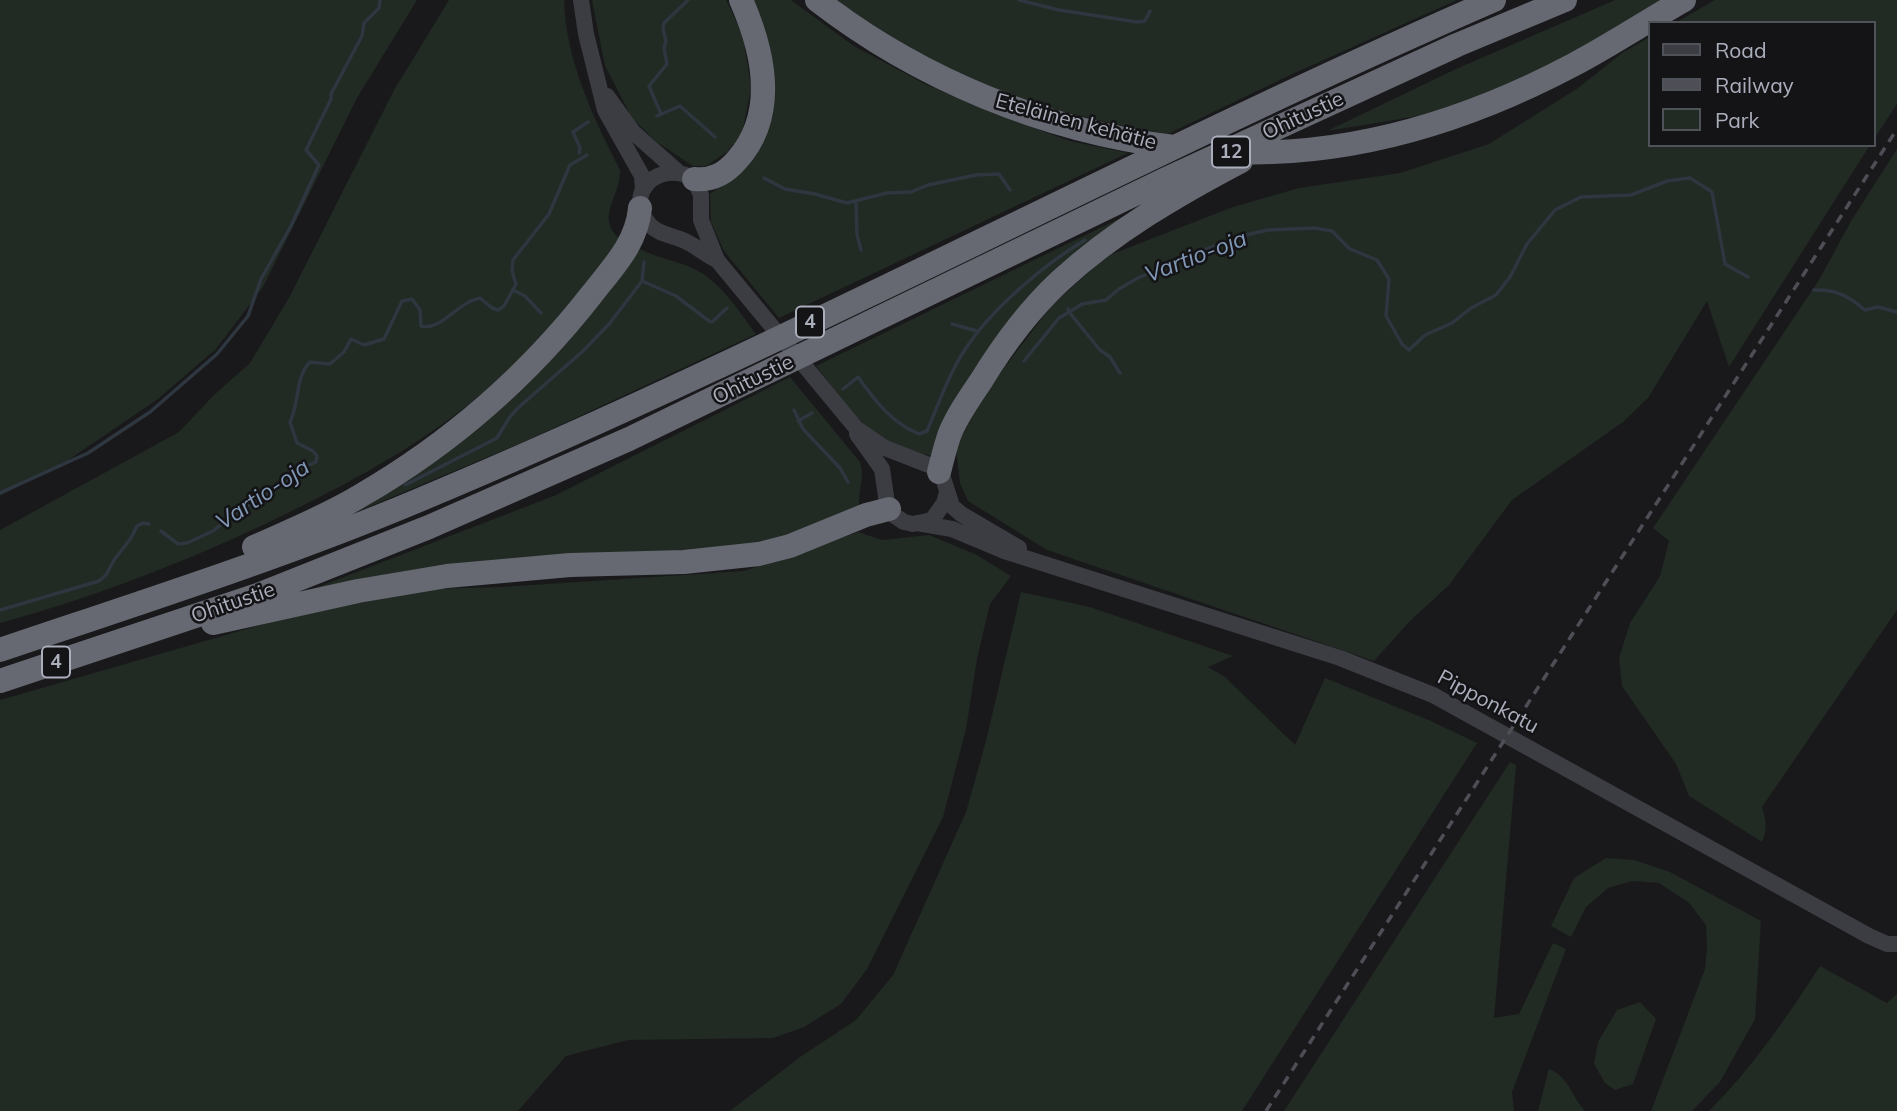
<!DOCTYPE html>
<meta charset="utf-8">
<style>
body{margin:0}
#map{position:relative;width:1897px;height:1111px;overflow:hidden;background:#19191b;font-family:Mulish,sans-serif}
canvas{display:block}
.legend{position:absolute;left:1648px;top:21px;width:228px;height:126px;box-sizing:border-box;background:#141417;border:2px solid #505259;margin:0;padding:9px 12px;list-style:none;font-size:21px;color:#abaebb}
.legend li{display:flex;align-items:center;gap:14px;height:35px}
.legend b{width:35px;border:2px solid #505259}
</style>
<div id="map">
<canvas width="1897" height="1111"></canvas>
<ul class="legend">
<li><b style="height:9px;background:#3c3c43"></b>Road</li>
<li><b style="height:9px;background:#4d4e56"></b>Railway</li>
<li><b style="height:19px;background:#212a23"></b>Park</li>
</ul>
</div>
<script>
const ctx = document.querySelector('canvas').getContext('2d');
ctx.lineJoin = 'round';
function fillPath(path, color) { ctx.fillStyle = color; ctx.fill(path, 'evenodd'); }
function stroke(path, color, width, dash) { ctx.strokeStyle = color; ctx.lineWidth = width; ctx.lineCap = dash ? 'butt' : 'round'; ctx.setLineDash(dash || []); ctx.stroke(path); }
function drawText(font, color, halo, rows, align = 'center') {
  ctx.font = font + ' Mulish,sans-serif'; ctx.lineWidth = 5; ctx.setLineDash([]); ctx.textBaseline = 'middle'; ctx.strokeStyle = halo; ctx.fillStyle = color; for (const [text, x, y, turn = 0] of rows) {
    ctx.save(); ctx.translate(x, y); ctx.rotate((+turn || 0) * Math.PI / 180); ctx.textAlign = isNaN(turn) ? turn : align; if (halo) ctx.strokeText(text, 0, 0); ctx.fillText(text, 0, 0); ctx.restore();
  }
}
fillPath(new Path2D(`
 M 0,0 L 417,0 L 357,98 L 263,287 L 216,349 L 158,399 L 67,461 L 0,496 Z
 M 449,0 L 564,0 C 566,61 593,117 620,170 C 621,198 594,217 621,240 C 581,290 542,341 494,383 C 437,434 370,472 302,506 C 204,555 105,594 0,623 L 0,530 L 179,432 L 213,396 L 250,363 L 290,296 L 394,90 Z
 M 592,0 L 726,0 L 743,35 L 751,88 L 742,134 L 727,152 L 706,166 L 693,166 L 657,142 L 632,118 L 605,66 Z
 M 750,0 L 791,0 L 854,46 L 925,84 L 992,113 L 1070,141 L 1128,153 L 779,318 L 724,251 L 711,222 L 710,194 C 721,186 736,178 745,168 C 793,111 772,62 750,0 Z
 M 833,0 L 1457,0 L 1286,77 L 1168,134 L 1118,125 L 1022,101 L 937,65 Z
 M 1615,0 L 1665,0 C 1602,36 1539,80 1470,103 C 1424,117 1374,123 1327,131 L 1456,69 Z
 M 1715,0 L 1897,0 L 1897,104 L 1874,139 L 1874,23 L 1675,23 Z
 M 1650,37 L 1650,145 L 1870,145 L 1729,367 L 1707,301 L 1648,398 L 1623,422 L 1512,500 L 1449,585 L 1410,621 L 1374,661 L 1047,550 L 968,501 L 960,483 L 956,448 L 985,393 L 1052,305 L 1107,256 L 1233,207 L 1299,188 L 1400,173 L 1489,144 L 1578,88 L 1622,53 Z
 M 1897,149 L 1897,610 L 1762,807 C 1766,820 1768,829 1762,842 L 1689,796 L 1676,764 L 1622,686 L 1619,658 L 1630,623 L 1660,576 L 1669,541 L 1653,528 L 1819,280 L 1851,221 Z
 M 1139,209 L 1090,247 L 934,456 C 872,447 852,412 816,366 Z
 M 638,248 C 654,257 673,260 690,267 C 720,280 737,309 756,334 L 528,440 L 335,521 L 377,495 Z
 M 790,377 L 860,462 C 866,479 856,494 860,511 L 781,542 L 274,604 L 556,495 Z
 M 858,532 L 882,540 L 929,535 L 977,555 L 1011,576 L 990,604 L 977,659 L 966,729 L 943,817 L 867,969 L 841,1004 L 804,1027 L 773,1038 L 628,1040 L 566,1056 L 518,1111 L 0,1111 L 0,700 L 278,620 L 426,589 L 502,587 L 744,571 Z
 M 1021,592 L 1090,607 L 1233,656 L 1208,667 L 1225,677 L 1295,745 L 1325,678 L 1431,721 L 1477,743 L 1242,1111 L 730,1111 L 800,1057 L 856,1020 L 893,975 L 966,812 L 986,741 Z
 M 1510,762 L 1516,765 L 1494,1018 L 1519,1014 L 1553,943 L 1566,949 L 1512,1092 L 1514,1111 L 1284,1111 Z
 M 1606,858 L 1634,860 L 1670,872 L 1761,921 L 1755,1019 L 1720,1082 L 1692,1111 L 1651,1111 L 1705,969 L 1707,949 L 1706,925 L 1689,903 L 1659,883 L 1633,881 L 1608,888 L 1586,907 L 1571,937 L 1551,926 L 1574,878 Z
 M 1820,966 L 1887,1003 L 1897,994 L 1897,1111 L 1709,1111 C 1752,1068 1787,1017 1820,966 Z
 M 1640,1002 L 1656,1019 L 1633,1084 L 1615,1090 L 1605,1083 L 1594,1064 L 1598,1042 L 1617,1010 Z
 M 1549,1069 C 1570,1078 1570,1094 1585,1111 L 1538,1111 Z`), '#212a23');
stroke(new Path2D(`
 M 1019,0 L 1059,10 L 1137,22 L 1145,21 L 1150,11
 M 661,114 L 649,86 L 667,64 L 664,48 L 666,41 L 663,29 L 664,23 L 688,0
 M 657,116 L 680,106 L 715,137
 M 579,153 L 580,148 L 573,132 L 588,122
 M 764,178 L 785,189 L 815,194 L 847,203 L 887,193 L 911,192 L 928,185 L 976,175 L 999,174 L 1010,190
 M 856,201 L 857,235 L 861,250
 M 642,281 L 676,296 L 709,321 L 712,322 L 727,308
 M 513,290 L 525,296 L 541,313
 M 1814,290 C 1836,289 1848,296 1865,310 L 1878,307 L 1897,312
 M 1068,309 L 1069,312 L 1082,304 L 1106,300 L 1119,289 L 1138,278 L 1190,255 L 1246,235 L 1268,230 L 1315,228 L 1332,231 L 1350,249 L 1377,260 L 1389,279 L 1386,316 L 1402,344 L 1409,350 L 1425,335 L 1452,323 L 1471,308 L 1496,295 L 1510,277 L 1527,244 L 1555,210 L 1581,197 L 1631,195 L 1667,181 L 1690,178 L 1712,192 L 1725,264 L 1748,277
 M 952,324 L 977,331
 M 1024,361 L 1059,318 L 1069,312 L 1100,350 L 1110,357 L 1120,373
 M 843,389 L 858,377 C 875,401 892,423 919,434 L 927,431 C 939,403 949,373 966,348 C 992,309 1043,265 1085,240
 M 794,410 L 803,429 L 840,468 L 848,482
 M 798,421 L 812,413
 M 405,485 L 497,438 L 509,418 L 519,407 L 583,351 L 610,323 L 642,281 L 644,262
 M 0,493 L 88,453 L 150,412 L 217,354 L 248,316 L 261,279 L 291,226 L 319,165 L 306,150 L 331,99 L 331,94 L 362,36 L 364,23 L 379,8 L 380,0
 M 161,531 L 178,544 L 187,543 L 213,531 L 231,516 L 286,483 L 296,470 L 316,462 L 317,456 L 313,451 L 297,443 L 290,422 C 300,401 295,377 310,362 L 330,364 L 344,352 L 351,339 L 364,345 L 384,339 L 402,301 L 412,299 L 420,310 L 421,326 C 442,331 456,303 480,298 L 492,308 L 498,310 L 504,306 L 516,284 L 512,271 L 513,260 L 549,214 L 570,165 L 587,155
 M 0,610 L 99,581 L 106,575 L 114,560 L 131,538 L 137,526 L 143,523 L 149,524`), '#2e3640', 3.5);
stroke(new Path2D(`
 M 581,0 L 586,34 L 605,110 L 642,176 L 643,190
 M 607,96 L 633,132 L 677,171
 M 717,260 C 706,255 696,246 685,241 C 673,235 659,235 650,225 C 622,195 658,158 694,179 L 701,195 L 701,220 L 717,260 L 856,428 L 885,448 L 934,467 L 943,478 L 952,506 L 961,514 L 1019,548
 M 857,434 L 882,469 L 887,503 L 892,514 L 904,522 L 913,524 L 932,520 L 944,503 L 947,492
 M 917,523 L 952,529 L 1007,552 L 1340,658 L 1433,695 L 1869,936 L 1887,944 L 1897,944`), '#3c3c43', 16);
stroke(new Path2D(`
 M 817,0 C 919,79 1045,131 1174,147
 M 1231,152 C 1352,157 1467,121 1573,65 C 1611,45 1647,21 1684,0
 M 694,179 C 712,181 725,174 737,160 C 778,114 764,52 741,0
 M 939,472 C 942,460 945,448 949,436 C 956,417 969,399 981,381 C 1003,345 1029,310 1060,281 C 1113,232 1178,194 1241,161
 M 254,547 C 290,531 327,516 360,496 C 450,444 528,376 592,294 C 613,267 637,243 640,208
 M 213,623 L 358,591 L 447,576 L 570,565 L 684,562 L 759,554 L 790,546 L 866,515 L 889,509
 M 0,650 C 139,603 281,558 417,501 C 782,349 1131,158 1494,0
 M 0,681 L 258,595 L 429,527 L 629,439 L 1166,179 L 1457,45 L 1565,0`), '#666872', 24);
stroke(new Path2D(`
 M 1266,1111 L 1897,129`), '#4d4e56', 3.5, [9, 7]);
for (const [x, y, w] of [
 [1231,152,38],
 [810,322,28],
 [56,662,28]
]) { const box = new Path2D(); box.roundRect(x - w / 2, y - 15.5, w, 31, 5); ctx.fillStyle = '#141417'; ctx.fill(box); stroke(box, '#abaebb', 2); }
drawText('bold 19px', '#abaebb', null, [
 ["12",1231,152],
 ["4",810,322],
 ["4",56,662]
]);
drawText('21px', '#abaebb', '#141417', [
 ["Ohitustie",1303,116,-25],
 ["Eteläinen kehätie",1076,122,15],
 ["Ohitustie",753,380,-26],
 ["Ohitustie",233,603,-19],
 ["Pipponkatu",1488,702,28]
]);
drawText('italic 23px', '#8298b7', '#141417', [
 ["Vartio-oja",1196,257,-21],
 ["Vartio-oja",263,495,-34]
]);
</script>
